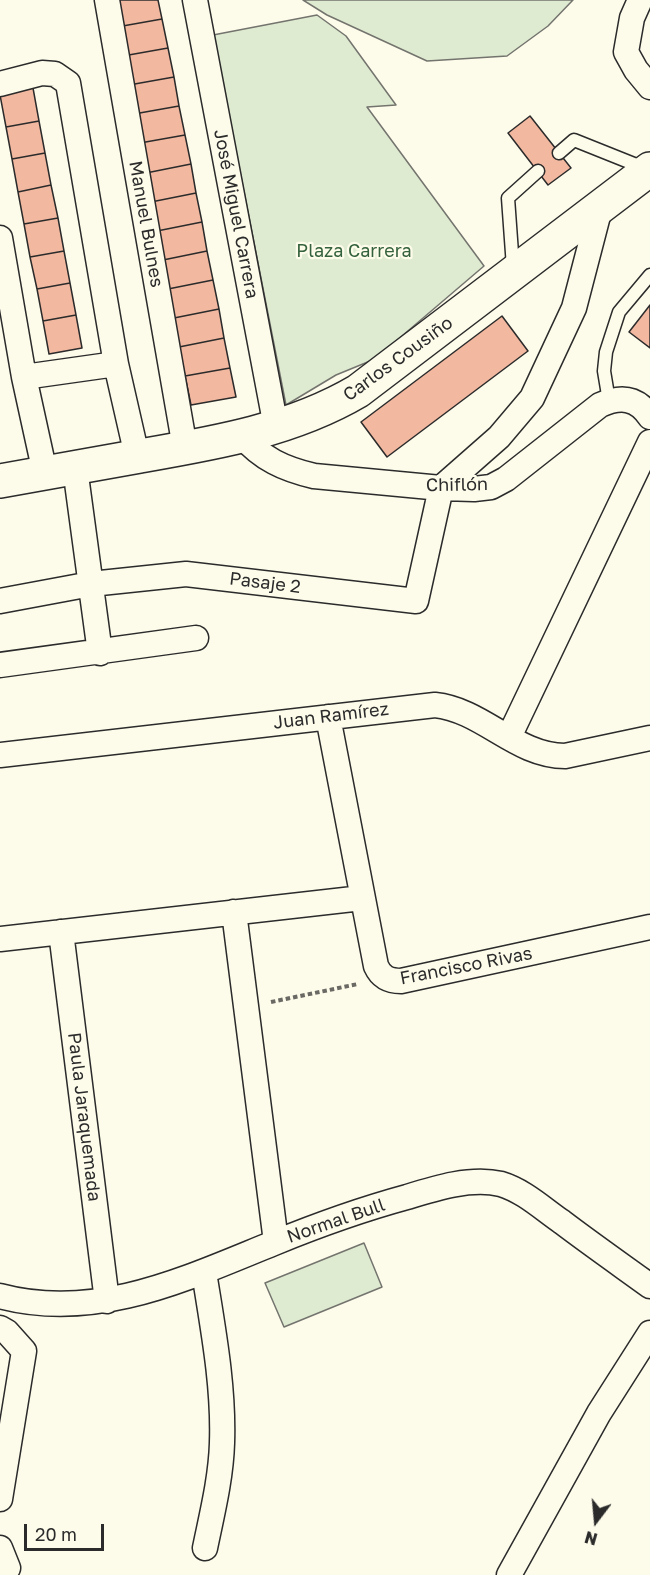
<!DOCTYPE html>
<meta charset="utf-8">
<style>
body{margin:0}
#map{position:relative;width:650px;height:1575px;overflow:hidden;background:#fdfbea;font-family:"Golos Text",sans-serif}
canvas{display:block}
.north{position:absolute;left:566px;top:1491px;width:60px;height:60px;-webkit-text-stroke:4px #fdfbea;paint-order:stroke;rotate:196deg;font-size:16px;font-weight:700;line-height:24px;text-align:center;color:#2b2b2b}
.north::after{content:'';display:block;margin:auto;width:21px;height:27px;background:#2b2b2b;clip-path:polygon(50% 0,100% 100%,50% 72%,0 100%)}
.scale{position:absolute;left:24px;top:1524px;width:80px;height:27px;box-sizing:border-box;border:3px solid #2b2b2b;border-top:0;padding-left:8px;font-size:18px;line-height:21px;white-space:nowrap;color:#2b2b2b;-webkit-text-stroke:4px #fdfbea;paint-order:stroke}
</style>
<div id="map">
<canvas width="650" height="1575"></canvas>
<div class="north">N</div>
<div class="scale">20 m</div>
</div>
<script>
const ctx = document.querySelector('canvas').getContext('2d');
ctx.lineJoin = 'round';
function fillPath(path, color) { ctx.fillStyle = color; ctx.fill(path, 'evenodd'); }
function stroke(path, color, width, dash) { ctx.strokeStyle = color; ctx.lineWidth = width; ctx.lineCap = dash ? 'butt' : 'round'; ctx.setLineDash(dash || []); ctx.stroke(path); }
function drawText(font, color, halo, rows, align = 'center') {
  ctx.font = font + ' "Golos Text",sans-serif'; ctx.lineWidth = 4.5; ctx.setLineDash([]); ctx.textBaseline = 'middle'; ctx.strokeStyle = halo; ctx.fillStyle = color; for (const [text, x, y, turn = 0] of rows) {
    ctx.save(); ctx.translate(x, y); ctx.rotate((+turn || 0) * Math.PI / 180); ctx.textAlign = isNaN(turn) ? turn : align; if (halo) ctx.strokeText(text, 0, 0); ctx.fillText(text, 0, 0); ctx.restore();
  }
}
const green = new Path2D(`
 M 303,0 L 573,0 L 548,26 L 507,56 L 427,61 L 327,15 Z
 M 317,15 L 346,36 L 396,105 L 367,107 L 484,266 L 375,359 L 336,375 L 286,405 L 213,35 Z
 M 364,1243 L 382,1287 L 284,1327 L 265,1283 Z`);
fillPath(green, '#deebd1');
stroke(green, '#74746e', 1.5);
const building = new Path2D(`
 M 112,0 L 158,0 L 162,19 L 117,27 Z
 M 162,19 L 168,48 L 123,56 L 117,27 Z
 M 168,48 L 174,77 L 129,85 L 123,56 Z
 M 174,77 L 179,106 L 134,114 L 129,85 Z
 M 33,88 L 39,121 L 6,127 L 0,95 Z
 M 179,106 L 185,135 L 140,143 L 134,114 Z
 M 530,116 L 571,168 L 548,185 L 508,133 Z
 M 39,121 L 45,153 L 12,159 L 6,127 Z
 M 185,135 L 191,164 L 146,173 L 140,143 Z
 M 45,153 L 51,185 L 18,192 L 12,159 Z
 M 191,164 L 196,193 L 151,202 L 146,173 Z
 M 51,185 L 58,218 L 24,224 L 18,192 Z
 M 196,193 L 202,222 L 157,231 L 151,202 Z
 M 58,218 L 64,251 L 30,257 L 24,224 Z
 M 202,222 L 207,251 L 163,260 L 157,231 Z
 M 64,251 L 70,283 L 37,289 L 30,257 Z
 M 207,251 L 213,280 L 168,289 L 163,260 Z
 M 213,280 L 219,309 L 174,318 L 168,289 Z
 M 70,283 L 76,315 L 43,321 L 37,289 Z
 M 650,305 L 650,348 L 629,332 Z
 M 219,309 L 224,338 L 179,347 L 174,318 Z
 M 76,315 L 82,348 L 49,354 L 43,321 Z
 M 502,316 L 528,351 L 387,457 L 361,422 Z
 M 224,338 L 230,368 L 185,376 L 179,347 Z
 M 230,368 L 236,397 L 191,405 L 185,376 Z`);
fillPath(building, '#f2b8a0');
stroke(building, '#2b2b2b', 1.5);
const service = new Path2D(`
 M 559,153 L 574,140 L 644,168
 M 513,267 L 508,198 L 538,171
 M 609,401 L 604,371 L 606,352 L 619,312 L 650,275`);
const minor = new Path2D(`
 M 107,0 L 185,448
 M 195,0 L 276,427
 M 640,0 L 632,18 L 626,52 L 636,70 L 650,87
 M 0,84 L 42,73 L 55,74 L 68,83 L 116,364 L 137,456
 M 0,238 L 24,377 L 45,473
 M 24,377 L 116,364
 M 241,435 C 262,459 284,469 314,476 L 441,488 L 474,489 L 491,487 L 506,479 L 600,405 C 620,396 637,397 650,417
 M 75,468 L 100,653
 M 0,601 L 91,584 L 186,574 L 416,601 L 441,488 L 499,437 L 532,398 L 574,308 L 600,208
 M 0,665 L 196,638
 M 328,717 L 376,966 C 381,977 388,981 401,981 L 650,927
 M 509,737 L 650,442
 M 0,755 L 435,705 C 483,710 516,756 565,756 L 650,738
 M 234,912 L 276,1242
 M 61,932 L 107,1301
 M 0,939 L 362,898
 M 204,1272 C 213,1329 224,1386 222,1443 C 221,1478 212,1514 205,1548
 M 0,1296 C 97,1322 187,1278 274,1243 C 318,1225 363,1209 407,1197 C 436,1188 471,1177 501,1184 C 524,1191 543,1209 562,1222 C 591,1244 621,1265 650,1286
 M 0,1328 L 7,1332 L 24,1351 L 0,1499
 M 0,1548 L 8,1568
 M 509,1575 L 599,1413 L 650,1333`);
const secondary = new Path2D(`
 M 0,481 C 47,473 93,464 140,456 C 215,443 292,430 358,391 L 650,169`);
stroke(service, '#2b2b2b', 15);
stroke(minor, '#2b2b2b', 27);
stroke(secondary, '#2b2b2b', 36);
stroke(new Path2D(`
 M 271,1002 L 358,984`), '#6a6964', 4, [4.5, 3]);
stroke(service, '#fdfbea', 12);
stroke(minor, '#fdfbea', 24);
stroke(secondary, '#fdfbea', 33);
drawText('18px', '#2b2b2b', '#fdfbea', [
 ["José Miguel Carrera",236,214,79],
 ["Manuel Bulnes",146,224,80],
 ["Carlos Cousiño",398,359,-36],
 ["Chiflón",457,485,-1],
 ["Pasaje 2",265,583,7],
 ["Juan Ramírez",331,716,-7],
 ["Francisco Rivas",466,966,-11],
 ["Paula Jaraquemada",84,1117,83],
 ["Normal Bull",336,1221,-19]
]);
drawText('18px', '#34623c', '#fdfbea', [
 ["Plaza Carrera",354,251]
]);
</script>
